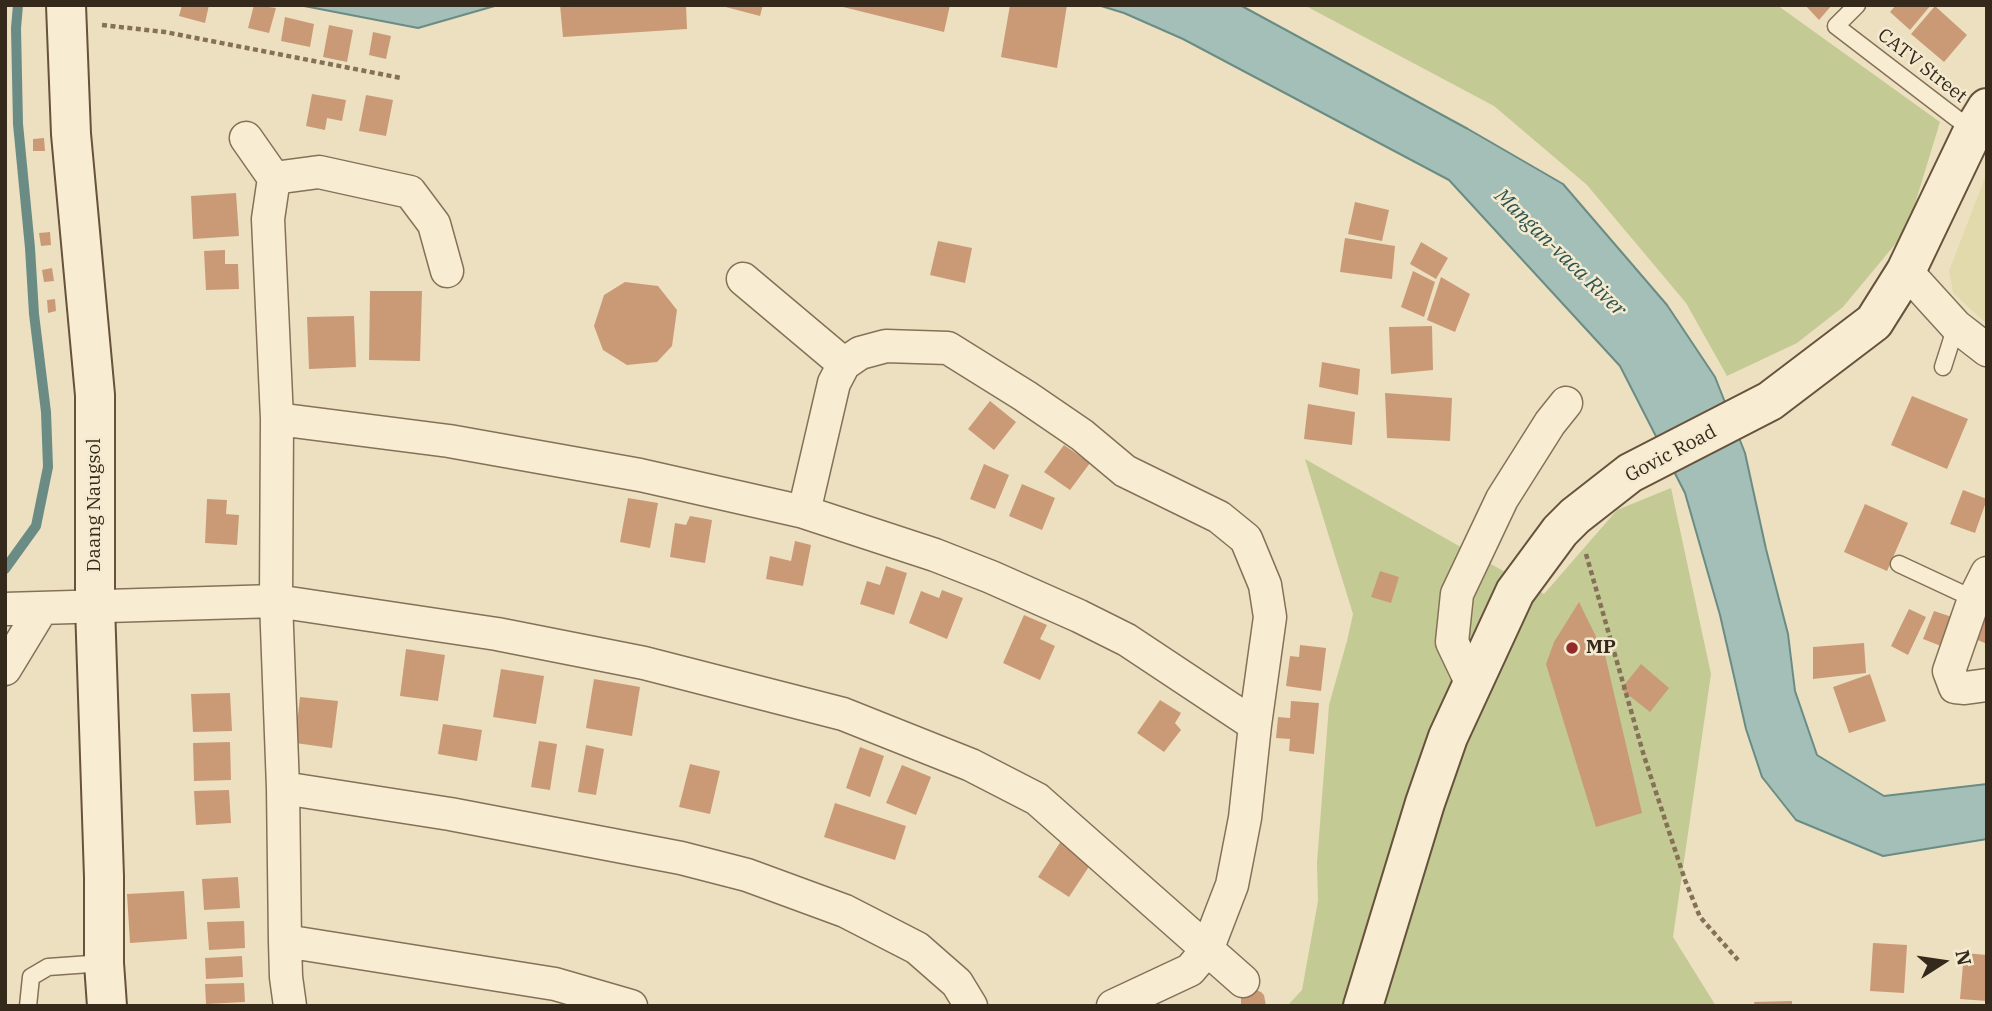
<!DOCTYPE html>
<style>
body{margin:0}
#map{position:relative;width:1992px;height:1011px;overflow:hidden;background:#ede0c0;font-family:"IBM Plex Serif",serif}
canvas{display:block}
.frame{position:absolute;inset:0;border:7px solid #35291c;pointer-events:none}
.north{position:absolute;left:1908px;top:927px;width:70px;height:70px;-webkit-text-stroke:5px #f4eacf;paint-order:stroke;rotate:78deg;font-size:19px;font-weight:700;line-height:28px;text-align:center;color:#35291c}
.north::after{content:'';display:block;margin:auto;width:24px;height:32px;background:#35291c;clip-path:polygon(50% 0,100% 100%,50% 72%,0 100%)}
</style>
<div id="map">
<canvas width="1992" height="1011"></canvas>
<div class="frame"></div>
<div class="north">N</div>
</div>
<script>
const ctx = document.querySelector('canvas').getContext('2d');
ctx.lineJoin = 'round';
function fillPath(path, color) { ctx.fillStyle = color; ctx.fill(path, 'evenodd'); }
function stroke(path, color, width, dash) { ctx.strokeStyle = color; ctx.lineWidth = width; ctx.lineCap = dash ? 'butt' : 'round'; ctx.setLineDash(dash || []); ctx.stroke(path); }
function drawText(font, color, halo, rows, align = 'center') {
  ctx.font = font + ' "IBM Plex Serif",serif'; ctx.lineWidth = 5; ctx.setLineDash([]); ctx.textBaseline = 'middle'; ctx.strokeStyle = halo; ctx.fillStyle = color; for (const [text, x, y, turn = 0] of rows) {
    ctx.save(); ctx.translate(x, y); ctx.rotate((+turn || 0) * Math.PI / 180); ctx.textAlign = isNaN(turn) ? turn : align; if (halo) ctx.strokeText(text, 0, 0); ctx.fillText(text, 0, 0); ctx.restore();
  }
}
fillPath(new Path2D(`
 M 1987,172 L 1987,324 L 1953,293 L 1949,271 Z`), '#e2daad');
fillPath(new Path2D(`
 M 1304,5 L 1777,5 L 1940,122 L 1907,230 L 1843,307 L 1797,343 L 1727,376 L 1686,303 L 1587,185 L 1494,106 Z
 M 1305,459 L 1544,594 L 1617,510 L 1671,488 L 1711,674 L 1673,937 L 1716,1006 L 1287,1006 L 1302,990 L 1318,901 L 1317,863 L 1329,705 L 1347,641 L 1353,614 Z`), '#c3ca94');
const water = new Path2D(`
 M 299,5 L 498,5 L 418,28 Z
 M 1098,5 L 1240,5 L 1468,129 L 1563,184 L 1667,305 L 1715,377 L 1745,453 L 1766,549 L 1788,634 L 1795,691 L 1817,755 L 1884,796 L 1987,784 L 1987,839 L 1883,856 L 1796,820 L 1762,777 L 1746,729 L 1720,615 L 1685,493 L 1620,366 L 1449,180 L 1183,39 L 1124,13 Z`);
fillPath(water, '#a3bfb7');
stroke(water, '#6a8c84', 2);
stroke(new Path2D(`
 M 5,569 L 36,526 L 48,467 L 46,412 L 34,314 L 30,248 L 18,124 L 16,28 L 18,5`), '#6a8c84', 10);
fillPath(new Path2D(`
 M 182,5 L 209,5 L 205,23 L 179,16 Z
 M 254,5 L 276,8 L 269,33 L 248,28 Z
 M 560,5 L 686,5 L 687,29 L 563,37 Z
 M 718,5 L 763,5 L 760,16 Z
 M 835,5 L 950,5 L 944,32 Z
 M 1010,5 L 1067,5 L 1057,68 L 1001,57 Z
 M 1805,5 L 1832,5 L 1819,20 Z
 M 1896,5 L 1931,5 L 1910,30 L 1890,12 Z
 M 1935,6 L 1967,35 L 1944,62 L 1911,34 Z
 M 285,17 L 314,24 L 310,47 L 281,41 Z
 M 329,25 L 353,30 L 347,62 L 323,57 Z
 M 373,32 L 391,36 L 386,59 L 369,55 Z
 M 312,94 L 346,100 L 342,121 L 327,118 L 325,130 L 306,126 Z
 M 366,95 L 393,100 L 386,136 L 359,131 Z
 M 44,138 L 45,151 L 33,151 L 33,139 Z
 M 236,193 L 239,236 L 193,239 L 191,196 Z
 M 1355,202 L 1389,210 L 1382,241 L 1348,234 Z
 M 50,232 L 51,245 L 41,246 L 39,233 Z
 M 1345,238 L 1395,246 L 1392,279 L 1340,272 Z
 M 938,241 L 972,248 L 965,283 L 930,275 Z
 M 1421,242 L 1448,258 L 1436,279 L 1410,264 Z
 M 225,250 L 225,264 L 238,264 L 239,289 L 206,290 L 204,251 Z
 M 52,268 L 54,281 L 44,282 L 42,270 Z
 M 1413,271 L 1435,282 L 1424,317 L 1401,307 Z
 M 1441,277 L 1470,294 L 1455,332 L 1427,320 Z
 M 625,282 L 658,286 L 677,310 L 672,346 L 657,362 L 627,365 L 603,350 L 594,326 L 604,295 Z
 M 370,291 L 422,291 L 420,361 L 369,360 Z
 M 55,299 L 56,311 L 48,313 L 47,300 Z
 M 354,316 L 356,367 L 309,369 L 307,317 Z
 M 1432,326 L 1433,370 L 1391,374 L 1389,327 Z
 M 1322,362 L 1360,369 L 1358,395 L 1319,387 Z
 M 1385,393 L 1452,398 L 1450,441 L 1387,438 Z
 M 1912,396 L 1968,419 L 1947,469 L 1891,445 Z
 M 990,401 L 1016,422 L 994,450 L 968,429 Z
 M 1308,404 L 1355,412 L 1352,445 L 1304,439 Z
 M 1064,445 L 1090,463 L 1070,490 L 1044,472 Z
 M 984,464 L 1009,475 L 995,509 L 970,499 Z
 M 1022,484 L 1055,498 L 1042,530 L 1009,516 Z
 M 1963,490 L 1987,499 L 1975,533 L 1950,524 Z
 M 628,498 L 658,503 L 650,548 L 620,542 Z
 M 207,499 L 227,500 L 226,514 L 239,515 L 237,545 L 205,543 Z
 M 1865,504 L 1908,523 L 1887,571 L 1844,552 Z
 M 690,516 L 712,520 L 705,563 L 670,557 L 675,523 L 686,525 Z
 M 795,541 L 811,545 L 803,586 L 766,579 L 770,556 L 791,561 Z
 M 886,566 L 907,573 L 894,615 L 860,604 L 867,581 L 880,585 Z
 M 1380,571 L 1399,577 L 1391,603 L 1371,597 Z
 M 942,590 L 963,598 L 947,639 L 909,623 L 921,591 L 939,598 Z
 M 1579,602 L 1605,655 L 1642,813 L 1596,827 L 1546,664 L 1554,642 Z
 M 1987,605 L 1987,644 L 1973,638 Z
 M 1909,609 L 1926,617 L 1908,655 L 1891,646 Z
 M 1934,611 L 1952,617 L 1941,646 L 1923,639 Z
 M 1024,615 L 1047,625 L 1040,639 L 1055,646 L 1040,680 L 1003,663 Z
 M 1864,643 L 1866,673 L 1813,679 L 1813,647 Z
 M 1300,645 L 1326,648 L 1321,691 L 1286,686 L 1290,656 L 1299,657 Z
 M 406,649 L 445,655 L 438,701 L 400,696 Z
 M 1641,664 L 1669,688 L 1650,712 L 1621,689 Z
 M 501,669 L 544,676 L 536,724 L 493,717 Z
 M 1870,674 L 1886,721 L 1849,733 L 1833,687 Z
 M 594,679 L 640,687 L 632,736 L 586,728 Z
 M 230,693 L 232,731 L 193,732 L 191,694 Z
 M 300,697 L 338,701 L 332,748 L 295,743 Z
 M 1160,700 L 1181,713 L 1175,723 L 1181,730 L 1164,752 L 1137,733 Z
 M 1291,701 L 1319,703 L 1314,754 L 1289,751 L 1290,739 L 1276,738 L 1278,717 L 1290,718 Z
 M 443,724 L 482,730 L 477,761 L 438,754 Z
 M 539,741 L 557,744 L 550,790 L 531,787 Z
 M 230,742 L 231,780 L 194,781 L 193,743 Z
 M 586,745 L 604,749 L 596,795 L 578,792 Z
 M 860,747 L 884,756 L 870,797 L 846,788 Z
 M 690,764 L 720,771 L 710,814 L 679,807 Z
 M 902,765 L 931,777 L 916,815 L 886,803 Z
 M 229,790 L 231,823 L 196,825 L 194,791 Z
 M 835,803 L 906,826 L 895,860 L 824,837 Z
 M 1068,830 L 1092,862 L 1069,897 L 1038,877 Z
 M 238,877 L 240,908 L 204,910 L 202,879 Z
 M 184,891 L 187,939 L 130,943 L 127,894 Z
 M 244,921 L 245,948 L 209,950 L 207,922 Z
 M 1873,943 L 1907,945 L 1904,993 L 1870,991 Z
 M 1964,953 L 1987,955 L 1987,1001 L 1960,999 Z
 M 242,956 L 243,977 L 206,979 L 205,958 Z
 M 244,983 L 245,1002 L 206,1004 L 205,984 Z
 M 1254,989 L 1261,992 L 1264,995 L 1266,1006 L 1241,1006 L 1241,998 L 1243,994 Z
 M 1792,1001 L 1792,1006 L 1755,1006 L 1754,1002 Z`), '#ca9a76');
const service = new Path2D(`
 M 1857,5 L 1836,26 L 1973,131
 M 1943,367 L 1956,326
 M 1899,564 L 1974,599
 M 28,1006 L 31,977 L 48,967 L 104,963`);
const minor = new Path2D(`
 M 246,138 L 274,178
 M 1906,271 L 1956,326 L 1987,350
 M 743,279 L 844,364
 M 277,419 L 449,441 L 640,475 L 804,512 L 935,555 L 991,577 L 1079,616 L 1127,640 L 1255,725
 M 804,512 L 834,383 L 844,364 L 860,353 L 886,346 L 948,348 L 1025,396 L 1082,435 L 1125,471 L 1219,517 L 1246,539 L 1265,585 L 1270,617 L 1255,725 L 1245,818 L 1232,885 L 1207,950 L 1190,970 L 1113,1006
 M 1987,573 L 1974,599 L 1949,671 L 1955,687 L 1965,688 L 1987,685
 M 5,609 L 276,601 L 497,634 L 644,663 L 843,714 L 971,765 L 1037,799 L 1243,981
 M 5,669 L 42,608
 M 1472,684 L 1452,642 L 1457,594 L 1502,499 L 1550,423 L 1566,403
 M 283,788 L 450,814 L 681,858 L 747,875 L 845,911 L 917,948 L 957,983 L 971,1006
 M 285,941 L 555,984 L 631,1006
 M 290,1006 L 286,977 L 285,941 L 283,788 L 276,601 L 277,419 L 268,219 L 274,178 L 319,172 L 410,192 L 434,224 L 447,271`);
const secondary = new Path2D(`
 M 66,5 L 71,134 L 95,395 L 95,606 L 104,877 L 104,963 L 107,1006
 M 1363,1006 L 1425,803 L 1448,737 L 1515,592 L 1560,531 L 1575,516 L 1630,473 L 1770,401 L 1874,322 L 1906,271 L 1973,131 L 1987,108`);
stroke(service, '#857158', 19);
stroke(minor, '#857158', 35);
stroke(secondary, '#67523c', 42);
stroke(new Path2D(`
 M 102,25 L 165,32 L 401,78
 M 1586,554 L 1644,756 L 1685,880 L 1700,917 L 1738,960`), '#857158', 4.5, [5, 3.5]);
stroke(service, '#f8edd2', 16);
stroke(minor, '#f8edd2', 32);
stroke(secondary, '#f8edd2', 38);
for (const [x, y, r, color] of [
 [1572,648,7,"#922b2a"]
]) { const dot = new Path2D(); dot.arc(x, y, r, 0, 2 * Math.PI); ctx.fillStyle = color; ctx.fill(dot); stroke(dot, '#f4eacf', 2.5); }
drawText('19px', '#35291c', '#f4eacf', [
 ["CATV Street",1922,66,38],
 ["Govic Road",1671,454,-28],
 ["Daang Naugsol",95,505,-90]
]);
drawText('bold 19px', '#35291c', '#f4eacf', [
 ["MP",1586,648]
], 'left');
drawText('italic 21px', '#2c5452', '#f4eacf', [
 ["Mangan-vaca River",1560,253,44]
]);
</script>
